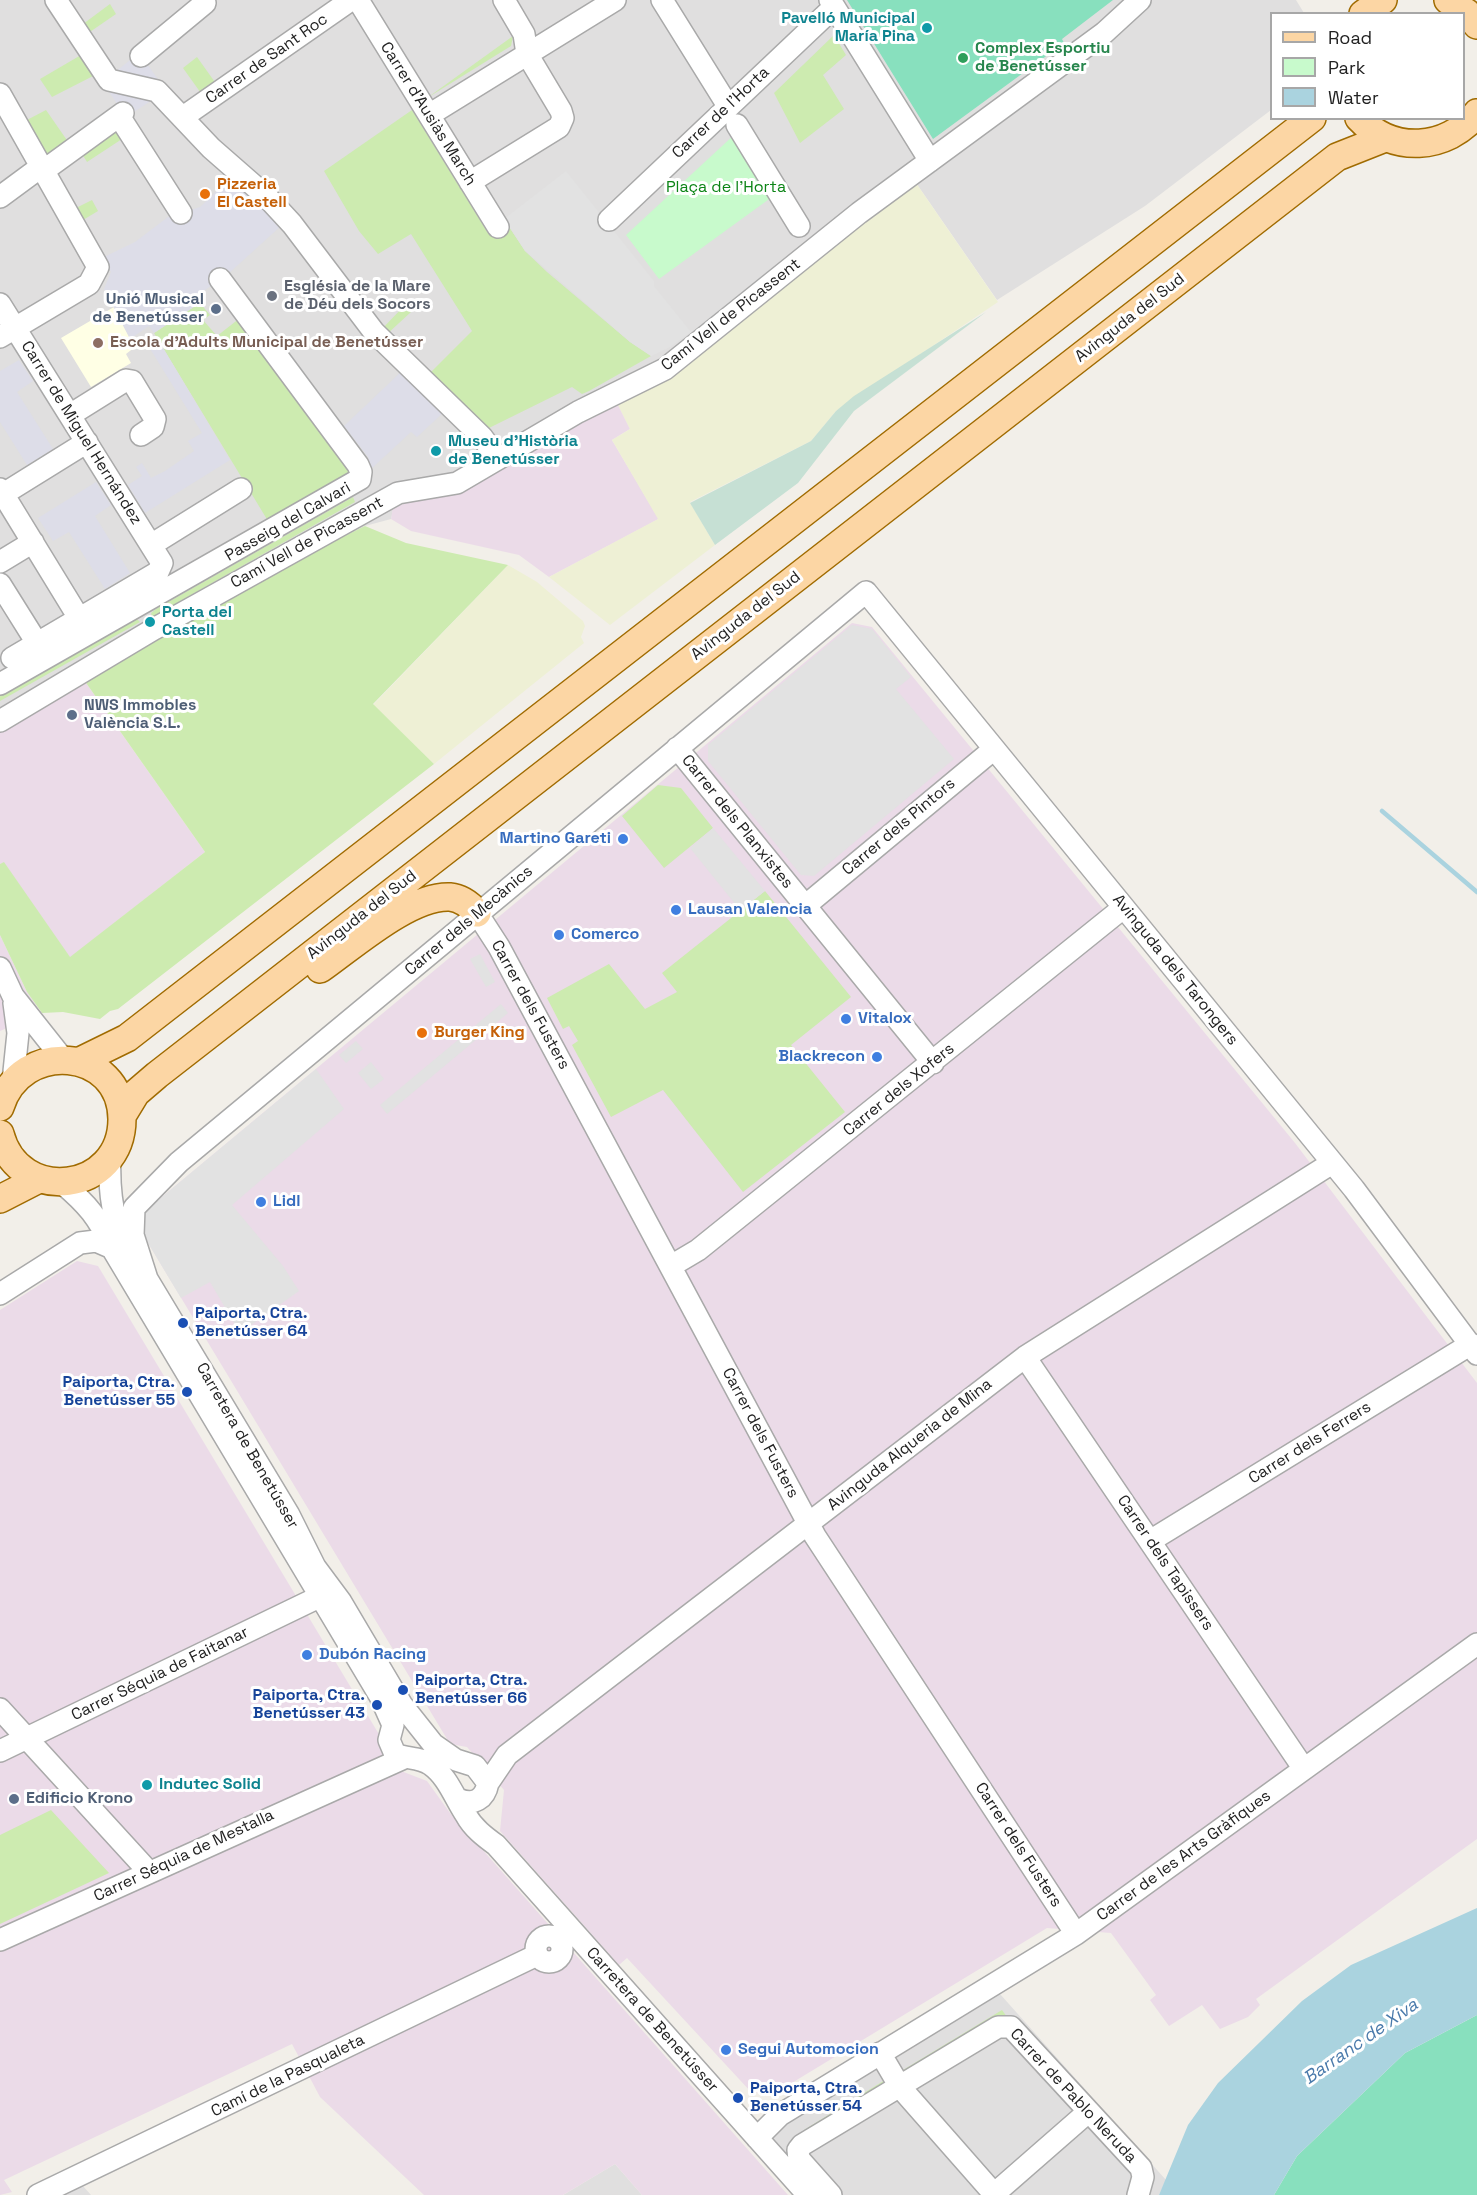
<!DOCTYPE html>
<meta charset="utf-8">
<style>
body{margin:0}
#map{position:relative;width:1477px;height:2195px;overflow:hidden;background:#f2efe9;font-family:"Space Grotesk",sans-serif}
canvas{display:block}
.legend{position:absolute;left:1270px;top:12px;width:195px;height:108px;box-sizing:border-box;background:#fff;border:2px solid #a7a7a7;margin:0;padding:8px 10px;list-style:none;font-size:18px;color:#222}
.legend li{display:flex;align-items:center;gap:12px;height:30px}
.legend b{width:30px;border:2px solid #a7a7a7}
</style>
<div id="map">
<canvas width="1477" height="2195"></canvas>
<ul class="legend">
<li><b style="height:8px;background:#fcd6a4"></b>Road</li>
<li><b style="height:16px;background:#c8facc"></b>Park</li>
<li><b style="height:16px;background:#aad3df"></b>Water</li>
</ul>
</div>
<script>
const ctx = document.querySelector('canvas').getContext('2d');
ctx.lineJoin = 'round';
function fillPath(path, color) { ctx.fillStyle = color; ctx.fill(path, 'evenodd'); }
function stroke(path, color, width, dash) { ctx.strokeStyle = color; ctx.lineWidth = width; ctx.lineCap = dash ? 'butt' : 'round'; ctx.setLineDash(dash || []); ctx.stroke(path); }
function drawText(font, color, halo, rows, align = 'center') {
  ctx.font = font + ' "Space Grotesk",sans-serif'; ctx.lineWidth = 6; ctx.setLineDash([]); ctx.textBaseline = 'middle'; ctx.strokeStyle = halo; ctx.fillStyle = color; for (const [text, x, y, turn = 0] of rows) {
    ctx.save(); ctx.translate(x, y); ctx.rotate((+turn || 0) * Math.PI / 180); ctx.textAlign = isNaN(turn) ? turn : align; if (halo) ctx.strokeText(text, 0, 0); ctx.fillText(text, 0, 0); ctx.restore();
  }
}
fillPath(new Path2D(`
 M 0,0 L 1296,0 L 1304,13 L 1272,14 L 1271,110 L 1145,206 L 997,300 L 916,183 L 684,365 L 450,491 L 394,507 L 391,519 L 365,526 L 0,724 Z
 M 992,1985 L 1166,2180 L 1159,2195 L 808,2195 L 752,2132 Z
 M 615,2164 L 642,2195 L 563,2195 Z
 M 75,2177 L 91,2195 L 38,2195 Z`), '#e0dfdf');
fillPath(new Path2D(`
 M 617,403 L 630,429 L 612,440 L 659,519 L 549,577 L 519,555 L 411,531 L 391,519 L 393,507 L 450,491 Z
 M 852,623 L 872,627 L 1295,1143 L 1477,1383 L 1477,1839 L 1256,1999 L 1260,2005 L 1248,2017 L 1220,2029 L 1202,2005 L 1169,2026 L 1150,2000 L 1156,1995 L 1111,1933 L 1047,1928 L 772,2095 L 751,2092 L 627,1958 L 619,1965 L 500,1831 L 504,1790 L 467,1747 L 450,1744 L 142,1233 L 145,1211 Z
 M 84,680 L 205,852 L 70,958 L 4,863 L 0,864 L 0,724 Z
 M 0,935 L 27,992 L 42,1013 L 0,1031 Z
 M 77,1261 L 98,1266 L 401,1771 L 427,1781 L 450,1813 L 788,2195 L 642,2195 L 615,2164 L 563,2195 L 424,2195 L 320,2097 L 292,2044 L 4,2180 L 12,2192 L 0,2195 L 0,1310 Z`), '#ebdbe8');
fillPath(new Path2D(`
 M 114,307 L 135,347 L 126,354 L 131,363 L 91,387 L 61,338 Z`), '#ffffe5');
fillPath(new Path2D(`
 M 916,183 L 998,302 L 836,411 L 811,441 L 690,502 L 715,545 L 610,625 L 549,577 L 658,519 L 612,440 L 630,429 L 617,403 L 684,365 L 724,336 L 847,231 Z
 M 508,565 L 537,582 L 583,621 L 585,626 L 581,637 L 584,643 L 434,764 L 373,705 Z`), '#eef0d5');
fillPath(new Path2D(`
 M 110,4 L 116,14 L 84,36 L 79,27 Z
 M 834,35 L 846,55 L 823,75 L 844,109 L 800,143 L 774,93 Z
 M 513,36 L 511,46 L 427,98 Z
 M 81,55 L 97,74 L 52,97 L 40,79 Z
 M 197,57 L 217,85 L 203,96 L 183,68 Z
 M 46,110 L 71,146 L 49,162 L 25,121 Z
 M 412,110 L 488,233 L 506,222 L 525,251 L 547,272 L 630,342 L 651,356 L 589,391 L 582,394 L 572,387 L 489,428 L 429,374 L 472,331 L 411,234 L 378,254 L 359,231 L 324,171 Z
 M 113,125 L 122,139 L 87,162 L 79,149 Z
 M 92,200 L 98,211 L 83,220 L 76,208 Z
 M 200,303 L 210,315 L 203,320 L 217,336 L 240,318 L 350,468 L 349,476 L 268,521 L 154,333 Z
 M 404,306 L 411,312 L 386,335 L 381,330 Z
 M 353,497 L 355,502 L 152,617 L 151,613 L 156,609 Z
 M 365,526 L 406,543 L 508,565 L 373,704 L 434,764 L 118,1009 L 110,1011 L 100,1019 L 63,1012 L 42,1013 L 27,992 L 0,935 L 0,864 L 4,862 L 70,957 L 205,852 L 84,680 L 285,565 Z
 M 137,619 L 140,622 L 0,701 L 0,695 Z
 M 658,785 L 681,788 L 713,828 L 664,868 L 622,816 Z
 M 765,891 L 851,997 L 791,1045 L 845,1112 L 743,1192 L 663,1090 L 611,1117 L 572,1045 L 578,1041 L 569,1026 L 563,1029 L 547,998 L 609,964 L 645,1009 L 677,992 L 662,973 Z
 M 51,1810 L 109,1873 L 0,1924 L 0,1835 Z
 M 1002,2010 L 1007,2017 L 907,2076 L 903,2070 Z
 M 885,2080 L 888,2085 L 807,2138 L 804,2130 Z`), '#cdebb0');
fillPath(new Path2D(`
 M 986,312 L 854,411 L 798,483 L 715,545 L 690,503 L 811,441 L 836,411 L 854,396 Z`), '#c6e0d4');
fillPath(new Path2D(`
 M 735,134 L 772,197 L 659,279 L 626,235 Z`), '#c8facc');
fillPath(new Path2D(`
 M 847,0 L 1113,0 L 1062,39 L 1064,43 L 933,139 Z
 M 1477,2015 L 1477,2195 L 1274,2195 L 1297,2156 L 1405,2053 Z`), '#88e0be');
fillPath(new Path2D(`
 M 566,171 L 654,281 L 654,286 L 691,332 L 670,347 L 651,356 L 630,342 L 525,251 L 504,219 Z
 M 852,625 L 872,629 L 911,677 L 896,689 L 954,759 L 814,876 L 801,875 L 708,761 L 708,745 Z
 M 713,828 L 765,891 L 740,910 L 690,848 Z
 M 480,954 L 495,982 L 486,987 L 470,959 Z
 M 501,1004 L 508,1013 L 387,1114 L 380,1105 Z
 M 356,1041 L 363,1049 L 346,1063 L 339,1055 Z
 M 371,1062 L 384,1079 L 371,1089 L 358,1073 Z
 M 316,1069 L 344,1109 L 232,1205 L 283,1266 L 299,1291 L 240,1333 L 210,1282 L 181,1298 L 142,1233 L 145,1211 Z`), '#e2e2e2');
fillPath(new Path2D(`
 M 139,53 L 179,108 L 110,76 Z
 M 97,74 L 149,93 L 185,125 L 178,131 L 154,99 L 126,117 Z
 M 233,176 L 282,225 L 228,274 L 195,297 L 200,303 L 154,333 L 149,326 L 130,339 L 104,289 L 111,272 L 104,257 L 135,242 L 168,217 L 200,207 Z
 M 159,341 L 230,460 L 145,513 L 128,485 L 142,476 L 136,467 L 142,463 L 151,478 L 165,471 L 194,451 L 188,441 L 202,433 L 149,347 Z
 M 19,360 L 33,381 L 17,392 L 53,449 L 27,465 L 0,422 L 0,371 Z
 M 403,370 L 445,411 L 417,437 L 411,432 L 371,469 L 368,457 L 344,426 Z
 M 96,482 L 111,505 L 95,516 L 130,573 L 105,589 L 69,532 L 53,541 L 38,518 Z`), '#dddde8');
fillPath(new Path2D(`
 M 1477,1908 L 1477,2015 L 1405,2053 L 1297,2156 L 1274,2195 L 1159,2195 L 1188,2125 L 1218,2083 L 1302,2001 L 1351,1965 Z`), '#aad3df');
stroke(new Path2D(`
 M 1382,811 L 1477,892`), '#aad3df', 4.5);
const minor = new Path2D(`
 M 56,0 L 109,80 L 157,91 L 211,148 L 267,197 L 292,224 L 374,332 L 482,437 L 498,459
 M 358,0 L 498,227
 M 662,0 L 728,106
 M 830,0 L 930,161
 M 141,56 L 205,3
 M 0,94 L 98,267 L 89,284 L 0,337
 M 429,115 L 615,0
 M 119,116 L 181,213
 M 183,117 L 351,0
 M 737,125 L 799,226
 M 50,166 L 123,113
 M 470,182 L 559,127 L 563,118 L 561,111 L 527,54 L 524,34 L 504,0
 M 0,197 L 38,169
 M 609,220 L 834,7
 M 0,304 L 162,563 L 158,572 L 12,658
 M 70,415 L 126,380 L 132,381 L 155,419 L 153,427 L 141,435
 M 0,489 L 79,618
 M 0,496 L 87,442
 M 151,545 L 241,489
 M 0,562 L 33,542
 M 0,584 L 37,643
 M 0,684 L 360,479 L 361,472 L 358,465 L 220,279
 M 0,721 L 154,629 L 398,493 L 457,483 L 578,412 L 665,369 L 859,213 L 1104,33 L 1140,0
 M 677,748 L 933,1063
 M 805,906 L 994,749
 M 477,913 L 499,947 L 815,1536 L 1076,1934
 M 0,968 L 13,996 L 63,1059
 M 13,1081 L 18,1033 L 14,1003
 M 110,1157 C 108,1202 116,1244 147,1279 L 289,1515 L 315,1567 L 341,1602 L 402,1705 L 433,1744 L 456,1760 L 475,1766 L 488,1783 C 485,1799 474,1806 458,1799
 M 62,1183 C 87,1204 99,1218 112,1248 L 380,1696 L 393,1725 L 389,1740 L 395,1754 C 406,1759 421,1757 431,1765 C 448,1777 455,1799 466,1815 C 473,1828 485,1837 496,1845 L 808,2195
 M 671,1266 L 698,1250 L 1123,908
 M 147,1279 L 133,1235 L 134,1208 L 179,1162 L 866,592 L 1354,1189 L 1477,1354
 M 0,1294 L 80,1243 L 96,1241 L 112,1248
 M 1025,1357 L 1304,1769
 M 1150,1541 L 1471,1344
 M 0,1709 L 149,1872
 M 0,1751 L 319,1597
 M 488,1783 L 507,1755 L 1025,1357 L 1332,1163
 M536 1949a13 13 0 1 1 26 0a13 13 0 1 1-26 0Z
 M 0,1940 L 404,1758
 M 880,2053 L 900,2087 L 995,2195
 M 757,2138 L 780,2115 L 1076,1934 L 1477,1644
 M 38,2195 L 537,1955
 M 831,2195 L 799,2159 L 798,2150 L 802,2145 L 998,2027 L 1011,2027 L 1141,2168 L 1143,2177 L 1138,2195
 M 993,2195 L 1088,2112`);
const major = new Path2D(`
 M 1448,0 L 1467,13 L 1477,25
 M 1363,14 L 1383,0
 M 1359,118 C 1392,154 1447,151 1477,113
 M 320,969 C 353,946 410,895 450,897 C 462,898 470,905 477,913
 M 78,1062 L 127,1038 L 1312,118
 M 0,1107 C 21,1039 121,1047 122,1119 C 122,1193 19,1206 0,1134
 M 122,1116 L 136,1093 L 157,1075 L 1337,157 L 1385,138
 M 0,1199 L 39,1179`);
stroke(minor, '#a9a9a9', 24);
stroke(major, '#a06b00', 30);
stroke(minor, '#fff', 21);
stroke(major, '#fcd6a4', 27);
for (const [x, y, r, color] of [
 [927,28,6,"#0f9aa8"],
 [963,58,6,"#2e9e5b"],
 [205,194,6,"#e8710a"],
 [272,296,6,"#6b7280"],
 [216,309,6,"#5c6f8a"],
 [98,343,6,"#8d6e63"],
 [436,451,6,"#0f9aa8"],
 [150,622,6,"#0f9aa8"],
 [72,715,6,"#5c6f8a"],
 [623,839,6,"#3f7fe0"],
 [676,910,6,"#3f7fe0"],
 [559,935,6,"#3f7fe0"],
 [846,1019,6,"#3f7fe0"],
 [422,1033,6,"#e8710a"],
 [877,1057,6,"#3f7fe0"],
 [261,1202,6,"#3f7fe0"],
 [183,1323,6,"#1a4fb4"],
 [187,1392,6,"#1a4fb4"],
 [307,1655,6,"#3f7fe0"],
 [403,1690,6,"#1a4fb4"],
 [377,1705,6,"#1a4fb4"],
 [147,1785,6,"#0f9aa8"],
 [14,1799,6,"#5c6f8a"],
 [726,2050,6,"#3f7fe0"],
 [738,2098,6,"#1a4fb4"]
]) { const dot = new Path2D(); dot.arc(x, y, r, 0, 2 * Math.PI); ctx.fillStyle = color; ctx.fill(dot); stroke(dot, '#fff', 2); }
drawText('bold 16px', '#0d838f', '#fff', [
 ["Pavelló Municipal",915,19,"right"],
 ["María Pina",915,37,"right"],
 ["Museu d'Història",448,442],
 ["de Benetússer",448,460],
 ["Porta del",162,613],
 ["Castell",162,631],
 ["Indutec Solid",159,1785]
], 'left');
drawText('bold 16px', '#27864d', '#fff', [
 ["Complex Esportiu",975,49],
 ["de Benetússer",975,67]
], 'left');
drawText('16px', '#222', '#fff', [
 ["Carrer de Sant Roc",267,59,-35],
 ["Carrer de l’Horta",721,113,-43],
 ["Carrer d'Ausiàs March",428,114,58],
 ["Camí Vell de Picassent",731,315,-38],
 ["Avinguda del Sud",1130,318,-38],
 ["Carrer de Miguel Hernández",81,433,58],
 ["Passeig del Calvari",288,522,-30],
 ["Camí Vell de Picassent",307,543,-29],
 ["Avinguda del Sud",746,616,-38],
 ["Carrer dels Planxistes",737,822,51],
 ["Carrer dels Pintors",899,827,-40],
 ["Avinguda del Sud",362,915,-38],
 ["Carrer dels Mecànics",469,921,-40],
 ["Avinguda dels Tarongers",1175,970,51],
 ["Carrer dels Fusters",530,1005,61],
 ["Carrer dels Xofers",899,1090,-39],
 ["Carrer dels Fusters",760,1433,62],
 ["Carrer dels Ferrers",1310,1443,-32],
 ["Avinguda Alqueria de Mina",910,1445,-38],
 ["Carretera de Benetússer",247,1446,60],
 ["Carrer dels Tapissers",1165,1563,56],
 ["Carrer Séquia de Faitanar",160,1674,-26],
 ["Carrer dels Fusters",1018,1845,57],
 ["Carrer Séquia de Mestalla",184,1856,-25],
 ["Carrer de les Arts Gràfiques",1184,1856,-36],
 ["Carretera de Benetússer",652,2020,48],
 ["Camí de la Pasqualeta",288,2076,-26],
 ["Carrer de Pablo Neruda",1073,2096,47]
]);
drawText('bold 16px', '#c56008', '#fff', [
 ["Pizzeria",217,185],
 ["El Castell",217,203],
 ["Burger King",434,1033]
], 'left');
drawText('16px', '#0c8416', '#fff', [
 ["Plaça de l'Horta",726,188]
]);
drawText('bold 16px', '#5b616d', '#fff', [
 ["Església de la Mare",284,287],
 ["de Déu dels Socors",284,305]
], 'left');
drawText('bold 16px', '#4e5e75', '#fff', [
 ["Unió Musical",204,300,"right"],
 ["de Benetússer",204,318,"right"],
 ["NWS Immobles",84,706],
 ["València S.L.",84,724],
 ["Edificio Krono",26,1799]
], 'left');
drawText('bold 16px', '#785e54', '#fff', [
 ["Escola d'Adults Municipal de Benetússer",110,343]
], 'left');
drawText('bold 16px', '#366cbe', '#fff', [
 ["Martino Gareti",611,839,"right"],
 ["Lausan Valencia",688,910],
 ["Comerco",571,935],
 ["Vitalox",858,1019],
 ["Blackrecon",865,1057,"right"],
 ["Lidl",273,1202],
 ["Dubón Racing",319,1655],
 ["Segui Automocion",738,2050]
], 'left');
drawText('bold 16px', '#164399', '#fff', [
 ["Paiporta, Ctra.",195,1314],
 ["Benetússer 64",195,1332],
 ["Paiporta, Ctra.",175,1383,"right"],
 ["Benetússer 55",175,1401,"right"],
 ["Paiporta, Ctra.",415,1681],
 ["Benetússer 66",415,1699],
 ["Paiporta, Ctra.",365,1696,"right"],
 ["Benetússer 43",365,1714,"right"],
 ["Paiporta, Ctra.",750,2089],
 ["Benetússer 54",750,2107]
], 'left');
drawText('italic 18px', '#4a7aab', '#fff', [
 ["Barranc de Xiva",1361,2042,-35]
]);
</script>
